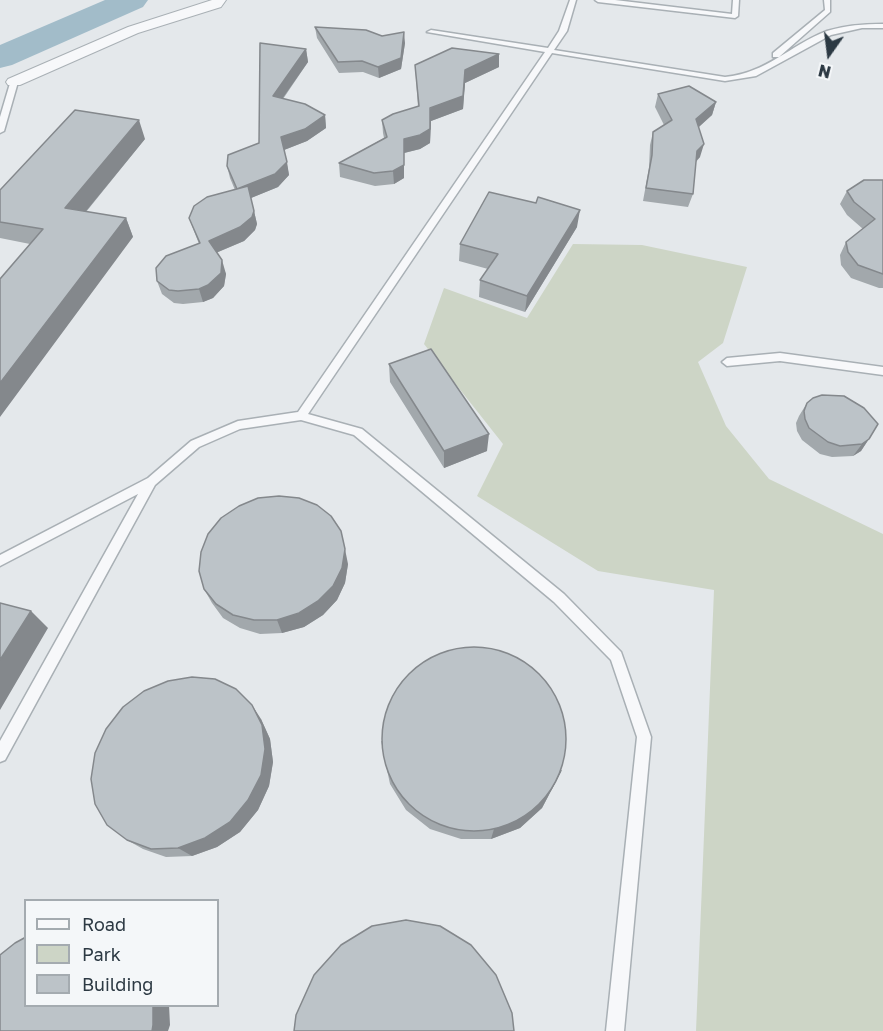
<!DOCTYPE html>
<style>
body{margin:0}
#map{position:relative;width:883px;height:1031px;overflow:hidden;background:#e4e8eb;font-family:"Golos Text",sans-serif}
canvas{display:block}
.legend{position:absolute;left:24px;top:899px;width:195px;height:108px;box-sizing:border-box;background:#f4f7f9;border:2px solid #a4abb0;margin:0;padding:8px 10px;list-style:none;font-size:18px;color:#2c3943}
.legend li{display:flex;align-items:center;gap:12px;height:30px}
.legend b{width:30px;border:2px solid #a4abb0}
.north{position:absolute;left:799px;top:24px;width:60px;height:60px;-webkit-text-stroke:4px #f4f7f9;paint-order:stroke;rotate:194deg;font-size:16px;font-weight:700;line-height:24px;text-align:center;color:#2c3943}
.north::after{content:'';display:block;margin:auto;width:21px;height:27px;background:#2c3943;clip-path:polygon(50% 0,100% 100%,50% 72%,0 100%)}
</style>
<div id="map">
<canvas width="883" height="1031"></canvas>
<ul class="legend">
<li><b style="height:8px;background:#f7f8fa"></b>Road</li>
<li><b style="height:16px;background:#cdd5c6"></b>Park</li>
<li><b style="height:16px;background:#bcc3c8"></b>Building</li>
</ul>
<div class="north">N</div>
</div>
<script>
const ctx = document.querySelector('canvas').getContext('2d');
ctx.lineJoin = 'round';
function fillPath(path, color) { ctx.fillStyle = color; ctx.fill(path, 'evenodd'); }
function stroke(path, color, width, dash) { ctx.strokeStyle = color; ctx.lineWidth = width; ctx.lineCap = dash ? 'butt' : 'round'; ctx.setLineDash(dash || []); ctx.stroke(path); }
fillPath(new Path2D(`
 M 573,244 L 642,245 L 747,267 L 723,343 L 698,362 L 726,426 L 769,479 L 883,534 L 883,1031 L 696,1031 L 714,590 L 598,571 L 477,496 L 503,444 L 424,344 L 444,288 L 527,318 Z`), '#cdd5c6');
fillPath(new Path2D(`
 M 105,0 L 148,0 L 143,7 L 12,65 L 0,68 L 0,45 Z`), '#a2bcc9');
const service = new Path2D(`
 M 570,0 L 576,0 L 567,31 L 554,50 L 725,77 C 767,73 790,45 827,31 C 846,25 864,24 883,24 L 883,28 L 862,28 L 831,35 L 756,76 L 725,81 L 552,53 L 308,414 L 362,429 L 564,594 L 621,652 L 651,737 L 624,1031 L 606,1031 L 637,737 L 611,660 L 554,602 L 354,435 L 301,420 L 240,429 L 199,447 L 155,485 L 5,760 L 0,762 L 0,741 L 138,494 L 0,566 L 0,555 L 148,478 L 191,441 L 238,421 L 298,412 L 545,52 L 427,32 L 431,30 L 548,48 L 559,31 Z
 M 595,0 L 615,0 L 732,14 L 733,0 L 739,0 L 738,16 L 735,18 L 598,2 Z
 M 824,0 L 830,0 L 830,12 L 779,57 L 773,57 L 773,53 L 825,10 Z
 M 11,80 L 18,82 L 4,131 L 0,133 L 0,117 Z
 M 780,353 L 883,367 L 883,375 L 780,361 L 727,366 L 722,362 L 727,358 Z`);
const minor = new Path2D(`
 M 226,0 L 221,7 L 138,33 L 20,85 L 8,85 L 6,82 L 8,79 L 128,27 L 212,0 Z`);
stroke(service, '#a9b0b5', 3);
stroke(minor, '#a9b0b5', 2);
fillPath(service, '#f7f8fa');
fillPath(minor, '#f7f8fa');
fillPath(new Path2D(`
 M 315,27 L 405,43 L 401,69 L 379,78 L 363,72 L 339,73 L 317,38 Z
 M 306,49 L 308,62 L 283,99 L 325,115 L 326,128 L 307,141 L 284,150 L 289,175 L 278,187 L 251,198 L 257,224 L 255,230 L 244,241 L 216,253 L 226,274 L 224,286 L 213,298 L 203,302 L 183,304 L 174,303 L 162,294 L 157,281 L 199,244 L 189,218 L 235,190 L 230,178 L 227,166 L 259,143 Z
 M 415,65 L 499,67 L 465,83 L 463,109 L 431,121 L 430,143 L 420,149 L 404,153 L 404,178 L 394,184 L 375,186 L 340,177 L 339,163 L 384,138 L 383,133 L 382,120 L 418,107 Z
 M 658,94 L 716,102 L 712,115 L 699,127 L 700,157 L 696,162 L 693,194 L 688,207 L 643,201 L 649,168 L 650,145 L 653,132 L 664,125 L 655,107 Z
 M 145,139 L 86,212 L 126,218 L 133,237 L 30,244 L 0,238 L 0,190 Z
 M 883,180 L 883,288 L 879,288 L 851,278 L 841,265 L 840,255 L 846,242 L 863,229 L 847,215 L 840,204 L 847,191 Z
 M 577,227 L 525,312 L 479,297 L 480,280 L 488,269 L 459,261 L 460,244 Z
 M 389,364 L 487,451 L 444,468 L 390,382 Z
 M 807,403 L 878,424 L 861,451 L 853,456 L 832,457 L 820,454 L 802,440 L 797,431 L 796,423 L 799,416 Z
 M 348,564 L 345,583 L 337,600 L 323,615 L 304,627 L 282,633 L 260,634 L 240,628 L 223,618 L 212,603 L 204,589 Z
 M 261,719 L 270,739 L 273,762 L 269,786 L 258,810 L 240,832 L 217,847 L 192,856 L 166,857 L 143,849 L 127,840 Z
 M 381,741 L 562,770 L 542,808 L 520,828 L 491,839 L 461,839 L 430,829 L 406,810 L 390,784 Z`), '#a2a8ac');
fillPath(new Path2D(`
 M 404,32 L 405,43 L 401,69 L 379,78 L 378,67 Z
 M 306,49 L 308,62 L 275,109 L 273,96 Z
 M 499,54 L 499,67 L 465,83 L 463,109 L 431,121 L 430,143 L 420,149 L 404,153 L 404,178 L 394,184 L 393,171 L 404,139 L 465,70 Z
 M 716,102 L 712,115 L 693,132 L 696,119 Z
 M 325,115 L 326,128 L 307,141 L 284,150 L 281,137 Z
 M 139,120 L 145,139 L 73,227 L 65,208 Z
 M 704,144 L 700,157 L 693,164 L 697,151 Z
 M 287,162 L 289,175 L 278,187 L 251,198 L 257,224 L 255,230 L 244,241 L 213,254 L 209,241 L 237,189 Z
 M 580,210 L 577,227 L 525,312 L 527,296 Z
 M 126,218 L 133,237 L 0,417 L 0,383 Z
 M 222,260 L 226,274 L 224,286 L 213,298 L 203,302 L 199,289 Z
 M 489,434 L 487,451 L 444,468 L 444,451 Z
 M 869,439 L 861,451 L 853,456 L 862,444 Z
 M 345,549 L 348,564 L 345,583 L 337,600 L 323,615 L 304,627 L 282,633 L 277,620 Z
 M 31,611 L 48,628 L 0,710 L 0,660 Z
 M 252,705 L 261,719 L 270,739 L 273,762 L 269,786 L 258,810 L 240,832 L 217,847 L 192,856 L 178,848 Z
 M 562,770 L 542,808 L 520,828 L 491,839 L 494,829 Z
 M 153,1005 L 169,1005 L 170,1025 L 168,1031 L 152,1031 Z`), '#84888c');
const building = new Path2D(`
 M 315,27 L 366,30 L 382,36 L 404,32 L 401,58 L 378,67 L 362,61 L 338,62 Z
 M 260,43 L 306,49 L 273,96 L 305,104 L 325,115 L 305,129 L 281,137 L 287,162 L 275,174 L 237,189 L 227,166 L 228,155 L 259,143 Z
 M 452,48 L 499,54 L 465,70 L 463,96 L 430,108 L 430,129 L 420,135 L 404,139 L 404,165 L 393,171 L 374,173 L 339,163 L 387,137 L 382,120 L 393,114 L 419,106 L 415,65 Z
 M 689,86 L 716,102 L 696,119 L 704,144 L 697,151 L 693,194 L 646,188 L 652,155 L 653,132 L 672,120 L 658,94 Z
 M 75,110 L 139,120 L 65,208 L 126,218 L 0,383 L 0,279 L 43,229 L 0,222 L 0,190 Z
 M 864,180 L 883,180 L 883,274 L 858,265 L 848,252 L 846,242 L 875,219 L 854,202 L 847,191 Z
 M 248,186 L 254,211 L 252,217 L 240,227 L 209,241 L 222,260 L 221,273 L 208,285 L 199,289 L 178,291 L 169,290 L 157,281 L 156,268 L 166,256 L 200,243 L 189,218 L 194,206 L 207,197 Z
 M 489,192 L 536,203 L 538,197 L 580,210 L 527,296 L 480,280 L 498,254 L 460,244 Z
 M 431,349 L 489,434 L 444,451 L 389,364 Z
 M 822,395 L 844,396 L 864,408 L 878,424 L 869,439 L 862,444 L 840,446 L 828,442 L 809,428 L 805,419 L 804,411 L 807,403 L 813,398 Z
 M 279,496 L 299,498 L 317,505 L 331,516 L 341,531 L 345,549 L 342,568 L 333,586 L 318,601 L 299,613 L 277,620 L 254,620 L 233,615 L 216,604 L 204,589 L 199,571 L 201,552 L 208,534 L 221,518 L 239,506 L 258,498 Z
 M 0,603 L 31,611 L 0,660 Z
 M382 739a92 92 0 1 1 184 0a92 92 0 1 1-184 0Z
 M 192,677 L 215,679 L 236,689 L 252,705 L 262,725 L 265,749 L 261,775 L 248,800 L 230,822 L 205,838 L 178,848 L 151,849 L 127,840 L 107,825 L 95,804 L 91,779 L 95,753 L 106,729 L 123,707 L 144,691 L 168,681 Z
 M 406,920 L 440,926 L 471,945 L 496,975 L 512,1013 L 514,1031 L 294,1031 L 296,1015 L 314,975 L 341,945 L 372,926 Z
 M 26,937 L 26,1005 L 153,1005 L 153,1025 L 152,1031 L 0,1031 L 0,955 L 15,943 Z`);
fillPath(building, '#bcc3c8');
stroke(building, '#84888c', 1.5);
</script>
